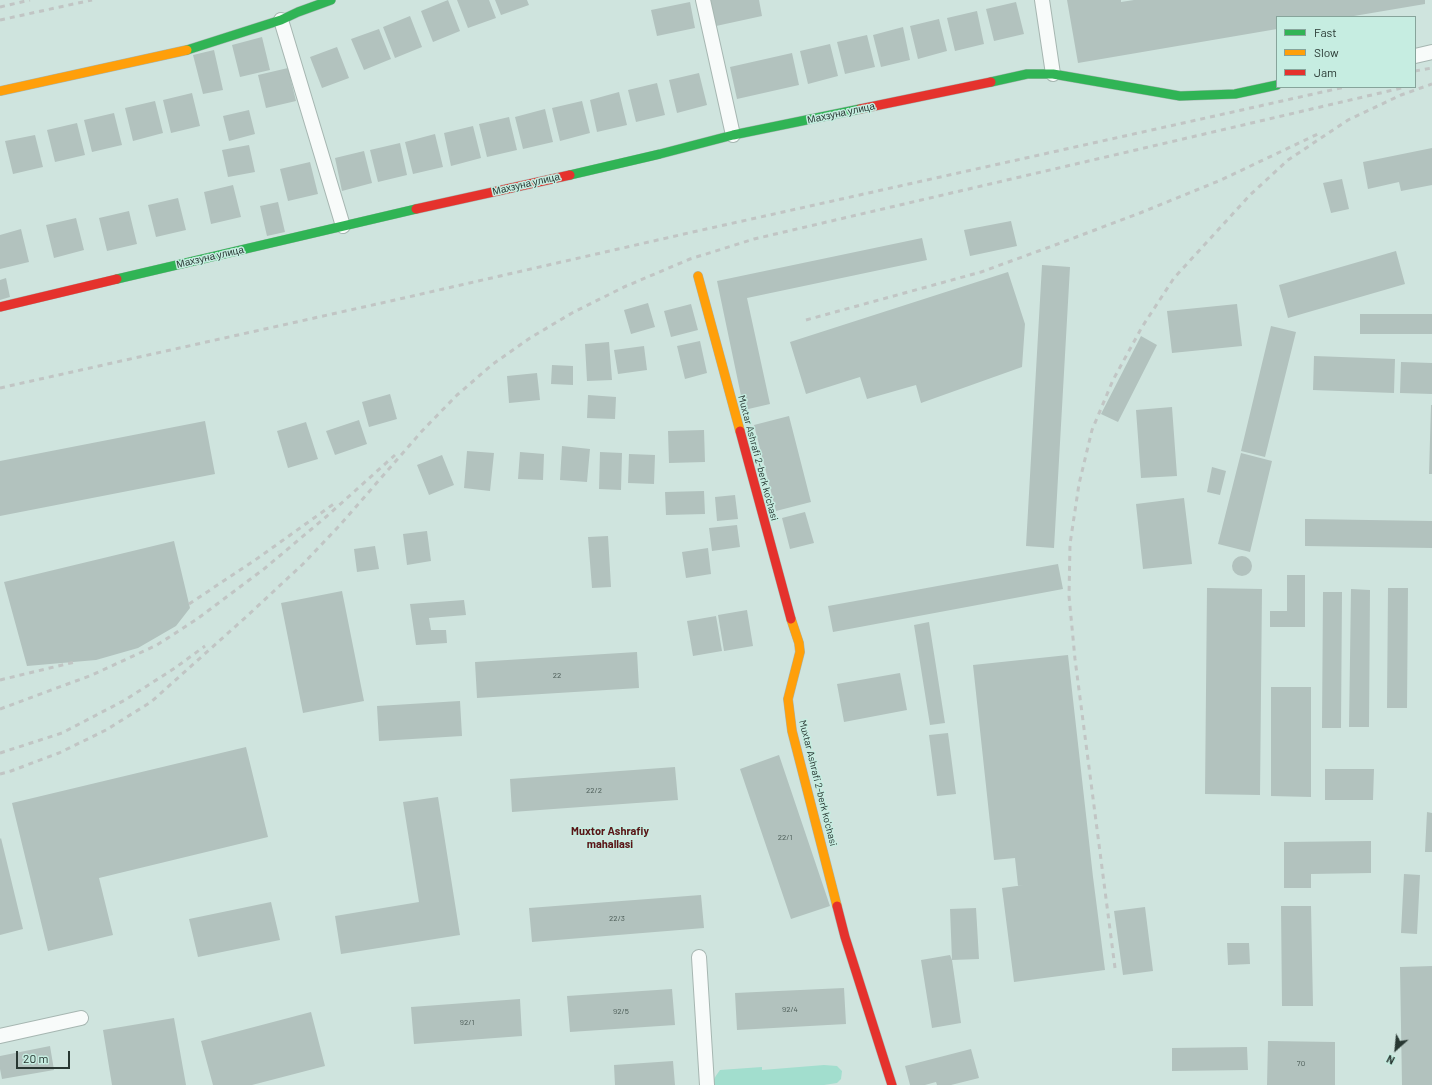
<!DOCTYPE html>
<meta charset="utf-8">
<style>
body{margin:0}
#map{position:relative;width:1432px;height:1085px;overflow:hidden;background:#cfe4de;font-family:Barlow,sans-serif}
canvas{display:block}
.legend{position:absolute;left:1276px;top:16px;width:140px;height:72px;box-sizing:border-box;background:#c6ede1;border:1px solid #87a49b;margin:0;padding:5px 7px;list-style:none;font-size:12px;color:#283732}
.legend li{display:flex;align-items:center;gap:8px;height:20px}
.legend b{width:20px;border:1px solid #87a49b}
.north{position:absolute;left:1376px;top:1029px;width:40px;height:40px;-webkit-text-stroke:3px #c6ede1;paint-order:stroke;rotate:207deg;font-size:11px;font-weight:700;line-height:16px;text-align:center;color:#283732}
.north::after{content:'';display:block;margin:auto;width:14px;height:18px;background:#283732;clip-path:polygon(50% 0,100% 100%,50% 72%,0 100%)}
.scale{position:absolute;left:16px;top:1051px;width:54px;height:18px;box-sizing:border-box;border:2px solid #283732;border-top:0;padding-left:5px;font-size:12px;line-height:14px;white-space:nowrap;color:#283732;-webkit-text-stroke:3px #c6ede1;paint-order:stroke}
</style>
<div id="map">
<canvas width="1432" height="1085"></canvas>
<ul class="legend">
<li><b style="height:5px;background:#30b455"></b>Fast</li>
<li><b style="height:5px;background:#ff9f0a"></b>Slow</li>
<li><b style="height:5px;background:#e5322d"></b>Jam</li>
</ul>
<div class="north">N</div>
<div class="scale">20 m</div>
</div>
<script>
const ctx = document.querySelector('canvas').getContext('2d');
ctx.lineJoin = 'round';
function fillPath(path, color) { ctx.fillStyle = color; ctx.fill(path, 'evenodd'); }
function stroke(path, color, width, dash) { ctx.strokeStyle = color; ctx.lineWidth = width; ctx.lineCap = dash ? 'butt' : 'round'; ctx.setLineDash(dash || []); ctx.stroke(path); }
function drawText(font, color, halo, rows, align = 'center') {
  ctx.font = font + ' Barlow,sans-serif'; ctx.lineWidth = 3; ctx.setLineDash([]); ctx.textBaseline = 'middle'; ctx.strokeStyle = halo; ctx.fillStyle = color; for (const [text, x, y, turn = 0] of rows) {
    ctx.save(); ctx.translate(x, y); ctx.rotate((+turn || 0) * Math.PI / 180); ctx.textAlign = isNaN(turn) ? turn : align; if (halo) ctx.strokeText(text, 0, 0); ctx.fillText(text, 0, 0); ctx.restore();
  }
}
fillPath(new Path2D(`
 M 824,1065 L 837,1066 L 842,1071 L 841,1079 L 837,1083 L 824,1085 L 714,1085 C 712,1079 717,1075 720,1070 L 762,1067 L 762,1070 Z`), '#a2dece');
fillPath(new Path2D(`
 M 448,0 L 460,31 L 433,42 L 421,11 Z
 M 457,0 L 489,0 L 496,18 L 468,28 Z
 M 495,0 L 527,0 L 529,5 L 501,15 Z
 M 710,0 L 759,0 L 762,16 L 716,26 Z
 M 1067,0 L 1121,0 L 1121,2 L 1134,0 L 1425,0 L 1425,4 L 1348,17 L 1277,17 L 1277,29 L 1078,63 Z
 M 690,2 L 695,28 L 657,36 L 651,10 Z
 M 1016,2 L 1024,34 L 994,41 L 986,9 Z
 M 977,11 L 984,44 L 955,51 L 947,18 Z
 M 410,16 L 422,47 L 395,58 L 383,27 Z
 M 939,19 L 947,51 L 918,59 L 910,26 Z
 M 903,27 L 910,60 L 881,67 L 873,35 Z
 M 379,29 L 391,59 L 364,70 L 351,39 Z
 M 867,35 L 875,67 L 845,74 L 837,42 Z
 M 262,37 L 270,70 L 240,77 L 232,45 Z
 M 830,44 L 838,76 L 808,84 L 800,51 Z
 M 337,47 L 349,78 L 322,88 L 310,57 Z
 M 214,50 L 223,90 L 203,94 L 193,55 Z
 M 792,53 L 799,85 L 737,99 L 730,67 Z
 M 288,68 L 296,101 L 266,108 L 258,75 Z
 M 699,73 L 707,105 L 677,113 L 669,80 Z
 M 657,83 L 665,115 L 636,122 L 628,90 Z
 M 619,92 L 627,125 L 597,132 L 590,100 Z
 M 192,93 L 200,126 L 171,133 L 163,100 Z
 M 155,101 L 163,133 L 133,141 L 125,108 Z
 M 582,101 L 590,133 L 560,141 L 552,108 Z
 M 545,109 L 553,142 L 523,149 L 515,117 Z
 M 249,110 L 255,134 L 229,141 L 223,116 Z
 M 114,113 L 122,145 L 92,152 L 84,120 Z
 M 509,117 L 517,150 L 487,157 L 479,124 Z
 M 77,123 L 85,155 L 55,162 L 47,130 Z
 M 473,126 L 481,158 L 451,166 L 444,133 Z
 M 435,134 L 443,167 L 413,174 L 405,142 Z
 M 35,135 L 43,167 L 13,174 L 5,141 Z
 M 400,143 L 407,175 L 378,182 L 370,150 Z
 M 249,145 L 255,172 L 228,177 L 222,150 Z
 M 1432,148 L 1432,185 L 1401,191 L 1399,182 L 1368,189 L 1363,162 Z
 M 364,151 L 372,183 L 342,191 L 335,158 Z
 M 310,162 L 318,194 L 288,201 L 280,169 Z
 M 1342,179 L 1349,209 L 1331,213 L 1323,183 Z
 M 233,185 L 241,217 L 211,224 L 204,192 Z
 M 178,198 L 186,230 L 156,237 L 148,205 Z
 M 278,202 L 285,232 L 267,236 L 260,206 Z
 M 129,211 L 137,244 L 107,251 L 99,218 Z
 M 76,218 L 84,250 L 54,258 L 46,225 Z
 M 1011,221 L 1017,246 L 970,256 L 964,230 Z
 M 21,229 L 29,262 L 0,269 L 0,235 Z
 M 922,238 L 927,260 L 747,298 L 770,404 L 744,410 L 717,281 Z
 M 1396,251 L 1405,284 L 1288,318 L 1279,285 Z
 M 1042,265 L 1070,267 L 1054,548 L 1026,546 Z
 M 1008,272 L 1025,324 L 1022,367 L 921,403 L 916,385 L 867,399 L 860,377 L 806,394 L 790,342 Z
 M 6,278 L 10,297 L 0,300 L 0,280 Z
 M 648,303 L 655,327 L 631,334 L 624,310 Z
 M 691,304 L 698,330 L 671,337 L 664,311 Z
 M 1237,304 L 1242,346 L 1172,353 L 1167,311 Z
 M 1360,314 L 1432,314 L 1432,334 L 1360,334 Z
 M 1271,326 L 1296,332 L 1265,457 L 1241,451 Z
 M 1141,336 L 1157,345 L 1118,422 L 1101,414 Z
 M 700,341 L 707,373 L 685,379 L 677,346 Z
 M 609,342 L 612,380 L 587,381 L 585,344 Z
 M 644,346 L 647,370 L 618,374 L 614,350 Z
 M 1314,356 L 1395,359 L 1394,393 L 1313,390 Z
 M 1401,362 L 1432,363 L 1432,394 L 1400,393 Z
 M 552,365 L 573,366 L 573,385 L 551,384 Z
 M 537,373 L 540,400 L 509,403 L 507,376 Z
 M 390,394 L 397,419 L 369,427 L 362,402 Z
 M 588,395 L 616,397 L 615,419 L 587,418 Z
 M 1431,405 L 1432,405 L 1432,474 L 1429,474 Z
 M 1172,407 L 1177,476 L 1141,478 L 1136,410 Z
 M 789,416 L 811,502 L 776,511 L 754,425 Z
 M 359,420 L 367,444 L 335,455 L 326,431 Z
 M 205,421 L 215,474 L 0,516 L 0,461 Z
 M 306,422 L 318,459 L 288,468 L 277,431 Z
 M 704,430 L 705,462 L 669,463 L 668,431 Z
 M 562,446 L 590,449 L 587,482 L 560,480 Z
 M 467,451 L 494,453 L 490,491 L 464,488 Z
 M 520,452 L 544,454 L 543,480 L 518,479 Z
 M 600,452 L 622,453 L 621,490 L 599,489 Z
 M 1241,453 L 1272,461 L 1250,552 L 1218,544 Z
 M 629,454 L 655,455 L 654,484 L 628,483 Z
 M 442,455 L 454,485 L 429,495 L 417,465 Z
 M 1212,467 L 1226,471 L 1220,495 L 1207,492 Z
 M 704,491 L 705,514 L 666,515 L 665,492 Z
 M 735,495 L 738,519 L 717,521 L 715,497 Z
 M 1184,498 L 1192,564 L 1143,569 L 1136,504 Z
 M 805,512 L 814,543 L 790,549 L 782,518 Z
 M 1305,519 L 1432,521 L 1432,548 L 1305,546 Z
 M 737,525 L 740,547 L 712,551 L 709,528 Z
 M 427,531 L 431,561 L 407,565 L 403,534 Z
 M 608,536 L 611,587 L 592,588 L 588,537 Z
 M 174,541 L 190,608 L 176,626 L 138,648 L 96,660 L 27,666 L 4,582 Z
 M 375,546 L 379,569 L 357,572 L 354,549 Z
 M 708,548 L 711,574 L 686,578 L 682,552 Z
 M1232 566a10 10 0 1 1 20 0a10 10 0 1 1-20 0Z
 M 1058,564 L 1063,589 L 833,632 L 828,606 Z
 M 1287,575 L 1305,575 L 1305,627 L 1270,627 L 1270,611 L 1287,611 Z
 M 1207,588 L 1262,589 L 1260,795 L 1205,794 Z
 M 1388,588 L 1408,588 L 1407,708 L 1387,708 Z
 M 1351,589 L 1370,590 L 1369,727 L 1349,727 Z
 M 342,591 L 364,701 L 303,713 L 281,603 Z
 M 1323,592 L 1342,592 L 1341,728 L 1322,728 Z
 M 464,600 L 466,615 L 429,618 L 431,630 L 446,630 L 447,643 L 416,645 L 410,604 Z
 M 747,610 L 753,646 L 724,651 L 718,615 Z
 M 716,616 L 722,651 L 693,656 L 687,621 Z
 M 929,622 L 945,723 L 930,725 L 914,625 Z
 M 637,652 L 639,688 L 477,698 L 475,662 Z
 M 1068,655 L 1093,877 L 1105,970 L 1014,982 L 1002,888 L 1024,885 L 1018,886 L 1015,858 L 994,860 L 973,665 Z
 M 900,673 L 907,710 L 844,722 L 837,684 Z
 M 1271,687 L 1311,687 L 1311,797 L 1271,796 Z
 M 460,701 L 462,736 L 379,741 L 377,706 Z
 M 948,733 L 956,794 L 937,796 L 929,735 Z
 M 246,747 L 268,837 L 99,878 L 113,935 L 48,951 L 12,803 Z
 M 779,755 L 830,906 L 791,919 L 740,769 Z
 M 675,767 L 678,800 L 512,812 L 510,779 Z
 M 1325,769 L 1374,769 L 1373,800 L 1325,800 Z
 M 438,797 L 460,935 L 341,954 L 335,916 L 419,902 L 403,802 Z
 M 1427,812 L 1432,813 L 1432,852 L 1425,852 Z
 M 1,838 L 23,929 L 0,935 L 0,839 Z
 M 1371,841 L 1371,873 L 1311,874 L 1311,888 L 1284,888 L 1284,842 Z
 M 1404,874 L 1420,875 L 1417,934 L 1401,933 Z
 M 701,895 L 704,928 L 532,942 L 529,908 Z
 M 271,902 L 280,940 L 198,957 L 189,919 Z
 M 1281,906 L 1311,906 L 1313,1006 L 1282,1006 Z
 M 1145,907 L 1153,971 L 1123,975 L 1114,911 Z
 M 976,908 L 979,959 L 952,960 L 950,909 Z
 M 1227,943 L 1249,943 L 1250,964 L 1228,965 Z
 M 950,955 L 952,960 L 961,1023 L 932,1028 L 921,960 Z
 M 1432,966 L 1432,1085 L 1402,1085 L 1400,967 Z
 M 844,988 L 846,1024 L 737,1030 L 735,993 Z
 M 672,989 L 675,1025 L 570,1032 L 567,996 Z
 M 520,999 L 522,1036 L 414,1044 L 411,1007 Z
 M 311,1012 L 325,1066 L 252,1085 L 213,1085 L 201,1041 Z
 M 174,1018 L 186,1085 L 112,1085 L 103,1030 Z
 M 1268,1041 L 1335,1042 L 1335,1085 L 1267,1085 Z
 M 50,1046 L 54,1070 L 2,1079 L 0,1069 L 0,1056 Z
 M 1247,1047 L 1248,1070 L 1172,1071 L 1172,1048 Z
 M 971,1049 L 979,1078 L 951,1085 L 937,1085 L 936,1082 L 925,1085 L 910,1085 L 905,1066 Z
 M 673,1061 L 675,1085 L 615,1085 L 614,1065 Z`), '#b2c2be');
const street = new Path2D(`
 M 703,0 L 733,135
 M 1042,0 L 1053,74
 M 281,20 L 343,226
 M 1415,56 L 1432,52
 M 699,957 L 707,1085
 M 0,1036 L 81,1018`);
const fast = new Path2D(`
 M 187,50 L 281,20 L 298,12 L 331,0
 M 991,82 L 1027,74 L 1053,74 L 1180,96 L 1235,94 L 1277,85
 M 570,175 L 660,154 L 733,135 L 860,109
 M 117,279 L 416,209`);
const slow = new Path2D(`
 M 0,91 L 187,50
 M 698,276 L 740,431
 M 791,619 L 799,643 L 800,652 L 788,699 L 792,731 L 837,906`);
const jam = new Path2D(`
 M 860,109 L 991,82
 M 416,209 L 570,175
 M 0,307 L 117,279
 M 740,431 L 791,619
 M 837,906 L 845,937 L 892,1085`);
stroke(street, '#a6b6b1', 16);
stroke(fast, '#a6b6b1', 10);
stroke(slow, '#a6b6b1', 10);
stroke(jam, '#a6b6b1', 10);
stroke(street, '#f8fbfa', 14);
stroke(fast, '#30b455', 9);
stroke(slow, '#ff9f0a', 9);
stroke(jam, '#e5322d', 9);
stroke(new Path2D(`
 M 0,7 L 30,0
 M 0,20 L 92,0
 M 1415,71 L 1432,68
 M 806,320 L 981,272 L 1055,245 L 1140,213 L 1221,180 L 1320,133
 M 0,388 L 395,300 L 684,234 L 1345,87
 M 189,604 L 258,558 L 335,503
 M 0,680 L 75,662
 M 0,709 L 92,675 L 157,645 L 197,619 L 264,569 L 327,516 L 395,455
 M 0,753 L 62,733 L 125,700 L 175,668 L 205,646
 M 0,774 L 11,771 L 59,753 L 106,730 L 151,702 L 246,617 L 303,564 L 340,525 L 422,431 L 457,395 L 493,364 L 530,338 L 572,313 L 624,287 L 690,259 L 754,239 L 1406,87
 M 1115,968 L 1075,659 L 1069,596 L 1070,544 L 1079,484 L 1092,430 L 1113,380 L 1142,327 L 1174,278 L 1250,195 L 1288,160 L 1348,120 L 1401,95 L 1432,84`), '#c1c5c4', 3, [5, 5]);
drawText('8px', '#4a5a55', null, [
 ["22",557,675],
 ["22/2",594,790],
 ["22/1",785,837],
 ["22/3",617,918],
 ["92/4",790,1009],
 ["92/5",621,1011],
 ["92/1",467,1022],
 ["70",1301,1063]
]);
drawText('10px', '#283732', '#c6ede1', [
 ["Махзуна улица",841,113,-12],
 ["Махзуна улица",526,184,-13],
 ["Махзуна улица",210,257,-13],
 ["Muxtar Ashrafi 2-berk ko'chasi",758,458,75],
 ["Muxtar Ashrafi 2-berk ko'chasi",818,783,76]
]);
drawText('bold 11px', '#591516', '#c6ede1', [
 ["Muxtor Ashrafiy",610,831],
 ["mahallasi",610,844]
]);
</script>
